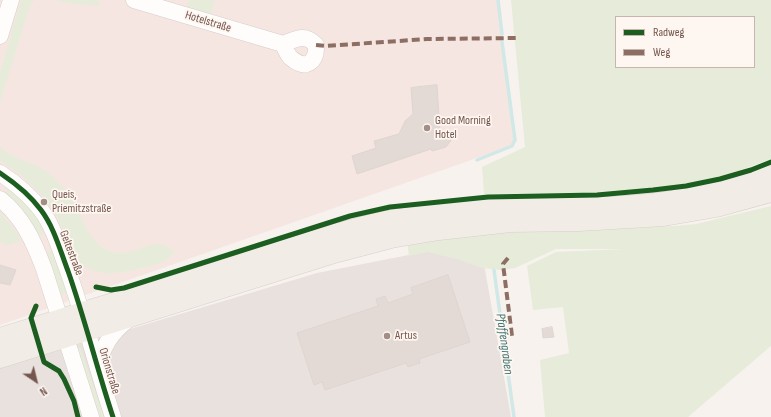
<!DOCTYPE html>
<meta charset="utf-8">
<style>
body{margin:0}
#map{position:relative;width:771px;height:417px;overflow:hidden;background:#f7f2ee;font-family:"Sofia Sans Condensed",sans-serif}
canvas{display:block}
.legend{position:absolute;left:615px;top:16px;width:140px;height:52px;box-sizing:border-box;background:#fef6f0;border:1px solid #c7b6b0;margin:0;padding:5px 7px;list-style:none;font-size:12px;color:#74564f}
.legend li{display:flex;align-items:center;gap:8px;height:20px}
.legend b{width:20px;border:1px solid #c7b6b0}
.north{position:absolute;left:16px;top:361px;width:40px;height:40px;-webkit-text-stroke:3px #fef6f0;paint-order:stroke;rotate:145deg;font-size:11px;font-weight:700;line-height:16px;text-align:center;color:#74564f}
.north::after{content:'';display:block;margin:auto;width:14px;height:18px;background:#74564f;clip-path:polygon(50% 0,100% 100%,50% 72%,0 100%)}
</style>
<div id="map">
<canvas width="771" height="417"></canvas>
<ul class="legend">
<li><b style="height:5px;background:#1b5e20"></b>Radweg</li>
<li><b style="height:5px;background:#8d6e63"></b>Weg</li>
</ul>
<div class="north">N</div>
</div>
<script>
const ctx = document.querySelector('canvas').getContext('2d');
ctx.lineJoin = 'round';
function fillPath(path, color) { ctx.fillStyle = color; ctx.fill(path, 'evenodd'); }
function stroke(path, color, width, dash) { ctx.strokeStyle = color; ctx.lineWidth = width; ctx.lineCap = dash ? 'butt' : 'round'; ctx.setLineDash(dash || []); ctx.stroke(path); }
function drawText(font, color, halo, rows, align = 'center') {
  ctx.font = font + ' "Sofia Sans Condensed",sans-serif'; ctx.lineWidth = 3.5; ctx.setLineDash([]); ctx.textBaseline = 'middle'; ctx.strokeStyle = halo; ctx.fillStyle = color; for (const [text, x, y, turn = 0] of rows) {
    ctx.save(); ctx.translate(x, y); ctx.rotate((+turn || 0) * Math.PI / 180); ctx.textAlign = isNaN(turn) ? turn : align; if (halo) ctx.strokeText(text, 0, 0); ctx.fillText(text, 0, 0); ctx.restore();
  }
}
fillPath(new Path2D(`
 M 0,0 L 497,0 L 514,145 L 0,325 Z`), '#f6e6e2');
fillPath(new Path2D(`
 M 480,241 L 511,417 L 0,417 L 0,368 L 317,273 Z`), '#e9e1dd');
fillPath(new Path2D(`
 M 21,0 L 34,0 L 30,5 L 0,103 L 0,72 Z
 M 53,0 L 98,0 L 100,6 L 71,4 Z
 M 189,0 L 215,0 L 210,16 L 186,8 Z
 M 511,0 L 771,0 L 771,159 C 752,166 733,174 714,178 C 638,197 561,193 484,194 L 482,167 L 525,147 ZM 616,17 L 754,17 L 754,67 L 616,67 Z
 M 0,147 C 13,159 26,160 41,168 C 51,173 60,184 67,193 C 82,212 87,245 113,252 C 131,257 147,242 161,244 C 166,245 171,249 175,251 C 165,265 153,265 138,269 C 116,274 87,278 74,256 C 71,251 69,244 67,239 C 62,227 56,214 48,203 C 35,186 19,173 0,161 Z
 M 8,188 C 19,192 44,222 44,233 L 42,235 L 39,235 L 30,222 L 7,194 L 5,191 Z
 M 771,206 L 771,346 L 688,417 L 545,417 L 540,360 L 569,353 L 563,307 L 533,310 L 527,266 L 556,252 L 624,249 L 556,249 L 515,268 L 500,270 L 482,268 L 457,259 L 427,252 L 409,256 L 407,242 L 470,232 L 674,226 L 696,224 Z
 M 0,212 L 17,233 L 21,241 C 13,244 7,247 0,242 Z
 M 51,251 L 54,253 L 68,292 L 61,295 L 47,255 L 48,252 Z
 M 80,348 L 81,349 L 104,417 L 97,417 L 77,349 Z`), '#e7ecda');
stroke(new Path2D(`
 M 498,0 L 502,34
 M 477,160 L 512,146 L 515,140 L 502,42
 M 494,270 L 514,417`), '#d0e8e6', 3.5);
const building = new Path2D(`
 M 437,85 L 440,132 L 451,131 L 452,139 L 446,147 L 432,151 L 431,149 L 357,174 L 352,156 L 376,148 L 374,141 L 399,134 L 405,121 L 413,114 L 411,88 Z
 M 0,265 L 16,270 L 10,285 L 0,283 Z
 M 448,275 L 470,342 L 419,359 L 420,363 L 408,367 L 406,363 L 325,390 L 322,382 L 314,385 L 297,333 L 378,306 L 376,299 L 385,296 L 388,303 L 413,294 L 411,288 Z
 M 552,327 L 554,337 L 543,338 L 542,329 Z`);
fillPath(building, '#e3dad5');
stroke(building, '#e0d5d0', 1);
const minor = new Path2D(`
 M 134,0 L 283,44 C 296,39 305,33 316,45 C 317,62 306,71 291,58 C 288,55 285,49 283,44
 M 0,36 L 11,0
 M 0,173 C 15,183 30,195 41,210 C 54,227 60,250 68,271 C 85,319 97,369 113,417
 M 0,199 C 23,217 34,242 44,269 L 91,417
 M 98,369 C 101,348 111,332 129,319`);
const major = new Path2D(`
 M 0,338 L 338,233 C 354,229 370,224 386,221 C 433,212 482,209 530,207 C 578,206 627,209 675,200 C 708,194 739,184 771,173
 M 0,358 L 334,253 L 391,238 L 439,230 L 510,222 L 579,221 L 664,216 L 716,207 L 771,192`);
stroke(minor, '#d6ceca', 17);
stroke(major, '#d8cfcb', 21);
stroke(minor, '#fefdfc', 16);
stroke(major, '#f2ece7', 20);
stroke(new Path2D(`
 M 316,45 L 326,46 L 427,39 L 518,38
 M 508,258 L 503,264 L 512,336`), '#8d6e63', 4, [8, 4]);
stroke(new Path2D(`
 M 0,173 C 15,183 30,195 41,210 C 54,227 60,250 68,271 C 85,319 97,369 113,417
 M 96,287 L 111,290 L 124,288 L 350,216 L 390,207 L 488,197 L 597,195 L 653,190 L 686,186 L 720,179 L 751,170 L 771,162
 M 36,306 L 31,318 L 44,362 L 59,371 L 64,379 L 74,401 L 78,417`), '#1b5e20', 5);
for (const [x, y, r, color] of [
 [427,128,4,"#a28d87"],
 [44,202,4,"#a28d87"],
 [387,336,4,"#a28d87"]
]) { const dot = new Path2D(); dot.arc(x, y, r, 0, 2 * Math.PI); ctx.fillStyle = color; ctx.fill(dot); stroke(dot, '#fef6f0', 1.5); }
drawText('12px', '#74564f', '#fef6f0', [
 ["Hotelstraße",208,22,17],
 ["Geltestraße",71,253,69],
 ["Orionstraße",109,371,73]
]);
drawText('12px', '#74564f', '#fef6f0', [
 ["Good Morning",435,121],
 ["Hotel",435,135],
 ["Queis,",52,195],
 ["Priemitzstraße",52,209],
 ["Artus",395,336]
], 'left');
drawText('italic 13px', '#437778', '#fef6f0', [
 ["Pfaffengraben",504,344,82]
]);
</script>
